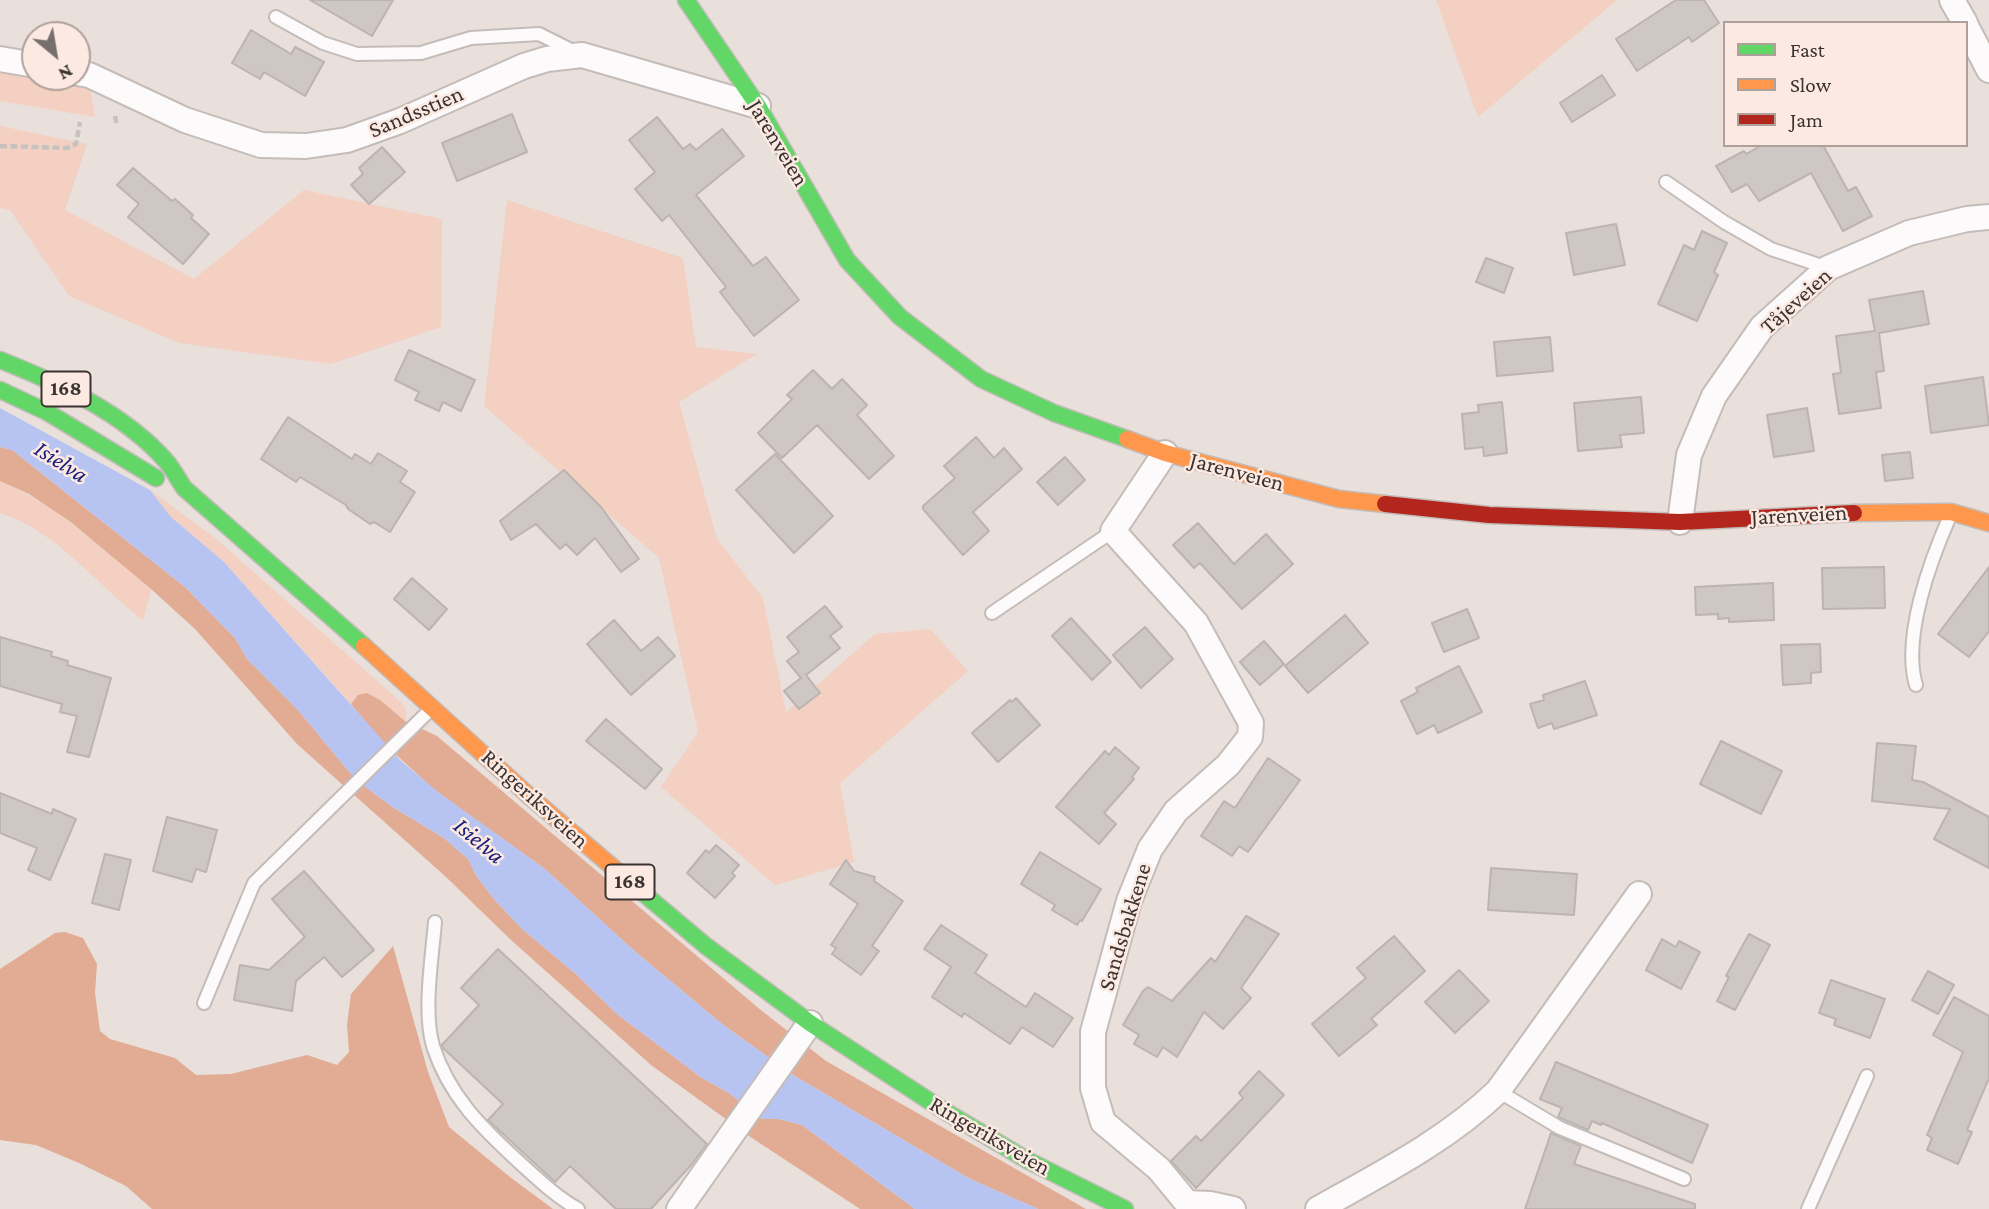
<!DOCTYPE html>
<meta charset="utf-8">
<style>
body{margin:0}
#map{position:relative;width:1989px;height:1209px;overflow:hidden;background:#e9dfdb;font-family:"Crimson Pro",serif}
canvas{display:block}
.legend{position:absolute;left:1723px;top:21px;width:245px;height:126px;box-sizing:border-box;background:#fceae2;border:2px solid #aea19b;margin:0;padding:9px 12px;list-style:none;font-size:21px;color:#3a3331}
.legend li{display:flex;align-items:center;gap:14px;height:35px}
.legend b{width:35px;border:2px solid #aea19b}
.north{position:absolute;left:21px;top:21px;width:70px;height:70px;box-sizing:border-box;background:#fceae2;border:2px solid #aea19b;border-radius:50%;rotate:150deg;font-size:19px;font-weight:700;line-height:28px;text-align:center;color:#3a3331}
.north::after{content:'';display:block;margin:auto;width:24px;height:32px;background:#776f6c;clip-path:polygon(50% 0,100% 100%,50% 72%,0 100%)}
</style>
<div id="map">
<canvas width="1989" height="1209"></canvas>
<ul class="legend">
<li><b style="height:9px;background:#63d668"></b>Fast</li>
<li><b style="height:9px;background:#ff974d"></b>Slow</li>
<li><b style="height:9px;background:#b3261e"></b>Jam</li>
</ul>
<div class="north">N</div>
</div>
<script>
const ctx = document.querySelector('canvas').getContext('2d');
ctx.lineJoin = 'round';
function fillPath(path, color) { ctx.fillStyle = color; ctx.fill(path, 'evenodd'); }
function stroke(path, color, width, dash) { ctx.strokeStyle = color; ctx.lineWidth = width; ctx.lineCap = dash ? 'butt' : 'round'; ctx.setLineDash(dash || []); ctx.stroke(path); }
function drawText(font, color, halo, rows, align = 'center') {
  ctx.font = font + ' "Crimson Pro",serif'; ctx.lineWidth = 5; ctx.setLineDash([]); ctx.textBaseline = 'middle'; ctx.strokeStyle = halo; ctx.fillStyle = color; for (const [text, x, y, turn = 0] of rows) {
    ctx.save(); ctx.translate(x, y); ctx.rotate((+turn || 0) * Math.PI / 180); ctx.textAlign = isNaN(turn) ? turn : align; if (halo) ctx.strokeText(text, 0, 0); ctx.fillText(text, 0, 0); ctx.restore();
  }
}
fillPath(new Path2D(`
 M 1436,0 L 1617,0 L 1478,117 Z
 M 0,72 L 89,84 L 95,117 L 0,101 Z
 M 0,126 L 87,144 L 65,210 L 194,279 L 304,190 L 442,219 L 441,327 L 331,364 L 179,343 L 69,296 L 10,210 L 0,208 Z
 M 507,200 L 683,258 L 696,347 L 757,354 L 679,402 L 717,539 L 763,598 L 786,712 L 875,634 L 930,629 L 968,671 L 840,783 L 854,862 L 775,885 L 661,787 L 698,732 L 659,558 L 484,406 Z
 M 0,481 C 58,506 103,549 151,589 L 143,620 C 96,585 58,531 0,513 Z
 M 150,490 L 215,538 L 401,702 L 407,712 L 405,721 L 380,700 L 358,695 L 351,704 L 224,562 L 171,517 Z`), '#f3d0c1');
fillPath(new Path2D(`
 M 0,447 L 12,450 L 185,587 L 235,638 L 247,659 L 298,710 L 355,779 L 391,806 L 444,838 L 468,859 L 477,877 L 494,899 L 521,928 L 577,975 L 617,1014 L 702,1078 L 729,1093 L 763,1119 L 779,1119 L 802,1125 L 915,1209 L 860,1209 L 752,1138 L 651,1065 L 511,940 L 446,877 L 297,744 L 195,629 L 151,589 L 72,523 L 29,494 L 0,481 Z
 M 367,693 L 380,700 L 405,721 L 437,736 L 762,1011 L 826,1061 L 1086,1209 L 1038,1209 L 970,1179 L 793,1075 L 722,1024 L 632,949 L 545,869 L 437,792 L 381,741 L 351,704 L 358,695 Z
 M 65,932 L 83,938 L 97,964 L 95,993 L 100,1031 L 110,1039 L 175,1058 L 196,1075 L 231,1074 L 307,1055 L 337,1065 L 349,1052 L 347,1025 L 351,994 L 393,946 L 428,1072 L 449,1127 L 510,1177 L 553,1209 L 152,1209 L 126,1186 L 79,1163 L 36,1145 L 0,1140 L 0,969 L 55,933 Z`), '#e2ac94');
fillPath(new Path2D(`
 M 0,408 L 150,490 L 171,517 L 224,562 L 400,760 L 438,792 L 545,869 L 632,949 L 722,1024 L 793,1075 L 970,1179 L 1038,1209 L 915,1209 L 802,1125 L 779,1119 L 763,1119 L 729,1093 L 702,1078 L 617,1014 L 577,975 L 521,928 L 494,899 L 477,877 L 468,859 L 444,838 L 391,806 L 355,779 L 298,710 L 247,659 L 235,638 L 185,587 L 12,450 L 0,447 Z`), '#b7c4f2');
const building = new Path2D(`
 M 310,0 L 393,0 L 372,36 Z
 M 1676,0 L 1704,0 L 1719,23 L 1692,42 L 1689,37 L 1637,71 L 1616,39 Z
 M 251,30 L 291,54 L 295,47 L 324,62 L 305,96 L 264,72 L 260,79 L 232,63 Z
 M 1602,75 L 1615,95 L 1572,122 L 1560,103 Z
 M 512,114 L 527,152 L 457,181 L 442,143 Z
 M 657,117 L 683,149 L 690,144 L 696,150 L 722,129 L 744,156 L 696,195 L 753,266 L 766,257 L 799,300 L 754,336 L 720,292 L 726,287 L 669,215 L 662,221 L 635,189 L 655,172 L 629,140 Z
 M 1762,145 L 1823,145 L 1848,191 L 1856,187 L 1872,216 L 1843,231 L 1811,173 L 1759,201 L 1747,184 L 1732,192 L 1716,166 L 1744,151 L 1746,154 Z
 M 382,147 L 405,172 L 369,204 L 351,185 L 363,174 L 359,168 Z
 M 133,168 L 172,201 L 175,199 L 193,215 L 191,218 L 209,234 L 183,264 L 128,217 L 139,204 L 117,185 Z
 M 1616,224 L 1625,265 L 1574,275 L 1566,233 Z
 M 1702,231 L 1727,243 L 1714,272 L 1718,275 L 1697,321 L 1658,304 L 1684,245 L 1694,250 Z
 M 1486,258 L 1513,268 L 1504,293 L 1476,282 Z
 M 1923,291 L 1929,324 L 1879,333 L 1884,371 L 1876,372 L 1881,408 L 1839,414 L 1833,374 L 1841,373 L 1836,336 L 1875,331 L 1869,300 Z
 M 1550,337 L 1553,371 L 1497,376 L 1494,342 Z
 M 409,350 L 475,380 L 461,411 L 443,402 L 439,411 L 415,400 L 419,392 L 395,380 Z
 M 813,370 L 832,389 L 842,379 L 867,405 L 857,415 L 894,456 L 869,479 L 817,425 L 782,458 L 758,433 L 792,399 L 787,395 Z
 M 1983,377 L 1989,425 L 1931,433 L 1925,386 Z
 M 1641,397 L 1644,433 L 1620,435 L 1622,447 L 1578,451 L 1574,403 Z
 M 1502,402 L 1507,453 L 1484,456 L 1483,447 L 1465,449 L 1462,414 L 1479,412 L 1478,405 Z
 M 1807,408 L 1814,451 L 1774,457 L 1767,415 Z
 M 288,417 L 352,459 L 355,454 L 371,464 L 378,453 L 407,471 L 400,482 L 415,492 L 390,532 L 374,522 L 370,524 L 348,509 L 346,505 L 300,477 L 296,482 L 261,459 Z
 M 976,437 L 994,458 L 1004,448 L 1022,469 L 973,512 L 989,531 L 963,555 L 923,509 L 923,506 L 955,478 L 944,466 Z
 M 1910,452 L 1913,478 L 1885,481 L 1882,455 Z
 M 775,454 L 833,516 L 794,553 L 736,490 Z
 M 1065,457 L 1085,480 L 1058,505 L 1037,482 Z
 M 564,470 L 601,507 L 639,559 L 621,572 L 595,538 L 577,555 L 566,544 L 560,549 L 536,524 L 511,540 L 500,521 Z
 M 1198,523 L 1234,564 L 1266,534 L 1293,564 L 1242,609 L 1200,563 L 1194,568 L 1173,545 Z
 M 1884,567 L 1885,608 L 1823,609 L 1822,568 Z
 M 1989,567 L 1989,631 L 1969,657 L 1938,634 Z
 M 412,578 L 447,609 L 429,630 L 394,599 Z
 M 1773,583 L 1774,620 L 1729,622 L 1729,618 L 1718,619 L 1718,614 L 1696,615 L 1695,587 Z
 M 825,606 L 842,627 L 830,636 L 840,648 L 806,675 L 820,693 L 799,709 L 784,691 L 801,678 L 787,661 L 799,652 L 787,637 Z
 M 1467,609 L 1479,638 L 1444,652 L 1432,623 Z
 M 1345,615 L 1368,643 L 1308,693 L 1285,666 Z
 M 1071,618 L 1111,662 L 1092,680 L 1052,636 Z
 M 614,620 L 641,651 L 658,637 L 675,656 L 631,695 L 587,644 Z
 M 1145,627 L 1173,659 L 1141,688 L 1113,655 Z
 M 0,637 L 52,652 L 51,656 L 68,661 L 67,665 L 111,678 L 89,757 L 67,752 L 77,716 L 60,712 L 62,704 L 0,686 Z
 M 1264,641 L 1284,664 L 1260,685 L 1240,662 Z
 M 1820,644 L 1821,672 L 1811,673 L 1811,683 L 1783,685 L 1781,645 Z
 M 1459,666 L 1482,712 L 1438,733 L 1434,725 L 1417,734 L 1401,701 L 1418,692 L 1416,688 Z
 M 1585,681 L 1597,715 L 1554,729 L 1552,723 L 1538,728 L 1530,704 L 1544,700 L 1543,695 Z
 M 1016,698 L 1040,725 L 998,762 L 972,733 L 1010,700 L 1012,702 Z
 M 606,719 L 662,769 L 645,789 L 586,741 Z
 M 1721,741 L 1782,771 L 1761,814 L 1700,784 Z
 M 1877,743 L 1916,746 L 1912,780 L 1923,782 L 1989,817 L 1989,868 L 1934,839 L 1950,809 L 1872,801 Z
 M 1115,747 L 1139,768 L 1132,777 L 1134,779 L 1104,813 L 1116,824 L 1099,844 L 1056,807 L 1105,751 L 1109,755 Z
 M 1268,758 L 1300,780 L 1248,852 L 1239,846 L 1232,856 L 1201,836 L 1224,801 L 1235,808 Z
 M 0,793 L 52,814 L 53,809 L 76,819 L 50,880 L 28,870 L 37,848 L 0,833 Z
 M 167,817 L 217,830 L 206,872 L 196,869 L 192,882 L 153,871 Z
 M 716,845 L 739,865 L 732,873 L 735,876 L 715,898 L 687,873 L 706,850 L 709,853 Z
 M 1040,852 L 1101,889 L 1082,921 L 1080,920 L 1077,925 L 1052,910 L 1055,905 L 1021,884 Z
 M 105,854 L 131,860 L 119,910 L 92,903 Z
 M 846,860 L 854,871 L 875,877 L 874,881 L 903,901 L 872,946 L 879,951 L 861,975 L 832,954 L 836,948 L 831,945 L 858,904 L 830,884 Z
 M 1491,868 L 1577,874 L 1574,915 L 1488,910 Z
 M 304,871 L 374,950 L 342,977 L 324,957 L 296,981 L 292,1011 L 234,1000 L 240,965 L 269,970 L 305,937 L 272,899 Z
 M 1246,916 L 1279,934 L 1241,988 L 1251,998 L 1223,1029 L 1204,1012 L 1177,1057 L 1163,1047 L 1157,1057 L 1134,1044 L 1139,1035 L 1123,1025 L 1143,991 L 1148,987 L 1172,1001 L 1211,958 L 1215,962 Z
 M 941,925 L 987,955 L 975,973 L 1026,1007 L 1035,993 L 1073,1018 L 1053,1047 L 1022,1027 L 1010,1044 L 964,1013 L 962,1017 L 932,997 L 951,967 L 924,949 Z
 M 1749,934 L 1770,945 L 1735,1010 L 1717,1001 L 1729,977 L 1726,976 Z
 M 1394,936 L 1425,971 L 1371,1019 L 1377,1025 L 1339,1056 L 1312,1024 L 1366,978 L 1357,968 Z
 M 1662,939 L 1676,947 L 1679,941 L 1700,952 L 1681,989 L 1646,970 Z
 M 498,949 L 707,1144 L 692,1164 L 651,1209 L 616,1209 L 570,1166 L 555,1182 L 488,1120 L 503,1104 L 443,1048 L 442,1045 L 479,1005 L 461,988 Z
 M 1459,970 L 1489,1001 L 1455,1033 L 1425,1002 Z
 M 1928,971 L 1954,985 L 1938,1014 L 1912,1000 Z
 M 1831,980 L 1885,999 L 1870,1038 L 1834,1025 L 1836,1019 L 1819,1013 Z
 M 1954,997 L 1989,1016 L 1989,1078 L 1967,1130 L 1972,1132 L 1958,1164 L 1927,1150 L 1932,1138 L 1927,1135 L 1963,1052 L 1933,1035 Z
 M 1556,1062 L 1708,1125 L 1692,1163 L 1602,1123 L 1601,1125 L 1592,1121 L 1588,1130 L 1558,1117 L 1562,1108 L 1540,1099 Z
 M 1259,1071 L 1284,1095 L 1196,1188 L 1171,1161 L 1196,1136 L 1201,1141 L 1243,1098 L 1239,1093 Z
 M 1551,1133 L 1581,1146 L 1574,1164 L 1695,1204 L 1695,1209 L 1525,1209 Z`);
fillPath(building, '#cfc7c3');
stroke(building, '#bbb4b0', 2);
const lane = new Path2D(`
 M 276,17 L 323,43 L 357,54 L 421,53 L 471,38 L 539,34 L 575,52
 M 1666,182 L 1724,222 L 1771,249 L 1828,268
 M 992,613 L 1113,531
 M 1916,685 C 1902,638 1930,561 1950,516
 M 435,922 C 432,958 423,1012 433,1046 C 449,1096 482,1128 519,1162 C 538,1179 555,1196 578,1209
 M 204,1003 L 254,883 L 430,710
 M 1498,1091 L 1560,1128 L 1684,1179
 M 1808,1209 L 1867,1076`);
const street = new Path2D(`
 M 1952,0 L 1965,23
 M 1966,26 L 1989,70
 M 0,59 L 35,65
 M 77,73 L 89,75 L 185,120 L 261,145 L 306,146 L 347,140 L 400,121 L 524,66 L 547,59 L 582,55 L 758,106
 M 1165,453 L 1113,531 L 1196,623 L 1251,723 L 1250,737 L 1228,765 L 1176,811 L 1150,849 L 1129,901 L 1093,1032 L 1093,1088 L 1103,1122 L 1159,1169 L 1187,1203 L 1210,1204 L 1233,1209
 M 1680,522 L 1689,455 L 1714,396 L 1762,327 L 1828,268 L 1909,233 L 1967,219 L 1989,217
 M 679,1209 L 810,1023
 M 1318,1209 C 1380,1174 1446,1141 1498,1091 L 1639,894`);
const fast = new Path2D(`
 M 686,0 L 758,106 L 847,260 L 900,317 L 981,379 L 1054,413 L 1127,439
 M 0,360 C 58,383 124,413 166,461 C 173,469 178,479 184,488 L 364,646
 M 0,390 L 47,412 L 156,478
 M 623,876 L 706,946 L 810,1023 L 943,1110 L 1027,1160 L 1125,1209`);
const slow = new Path2D(`
 M 1127,439 L 1165,453 L 1339,499 L 1385,504
 M 1854,513 L 1951,512 L 1989,523
 M 364,646 L 527,794 L 623,876`);
const jam = new Path2D(`
 M 1385,504 L 1489,515 L 1680,522 L 1854,513`);
stroke(lane, '#c4bcb9', 16);
stroke(street, '#c4bcb9', 28);
stroke(fast, '#c4bcb9', 19);
stroke(slow, '#c4bcb9', 19);
stroke(jam, '#c4bcb9', 19);
stroke(new Path2D(`
 M 115,116 L 117,126
 M 0,146 L 67,148 L 76,144 L 80,122`), '#c5c2c0', 4.5, [7, 3.5]);
stroke(lane, '#fcfafa', 12);
stroke(street, '#fcfafa', 24);
stroke(fast, '#63d668', 16);
stroke(slow, '#ff974d', 16);
stroke(jam, '#b3261e', 16);
for (const [x, y, w] of [
 [66,389,49],
 [630,882,49]
]) { const box = new Path2D(); box.roundRect(x - w / 2, y - 17.5, w, 35, 5); ctx.fillStyle = '#fceae2'; ctx.fill(box); stroke(box, '#3a3331', 2); }
drawText('bold 21px', '#3a3331', null, [
 ["168",66,389],
 ["168",630,882]
]);
drawText('23px', '#3a3331', '#fceae2', [
 ["Sandsstien",416,112,-23],
 ["Jarenveien",778,143,59],
 ["Tåjeveien",1796,301,-42],
 ["Jarenveien",1237,472,15],
 ["Jarenveien",1799,515,-3],
 ["Ringeriksveien",535,799,42],
 ["Sandsbakkene",1125,927,-73],
 ["Ringeriksveien",990,1136,30]
]);
drawText('italic 24px', '#151d7a', '#fceae2', [
 ["Isielva",61,462,32],
 ["Isielva",479,841,40]
]);
</script>
